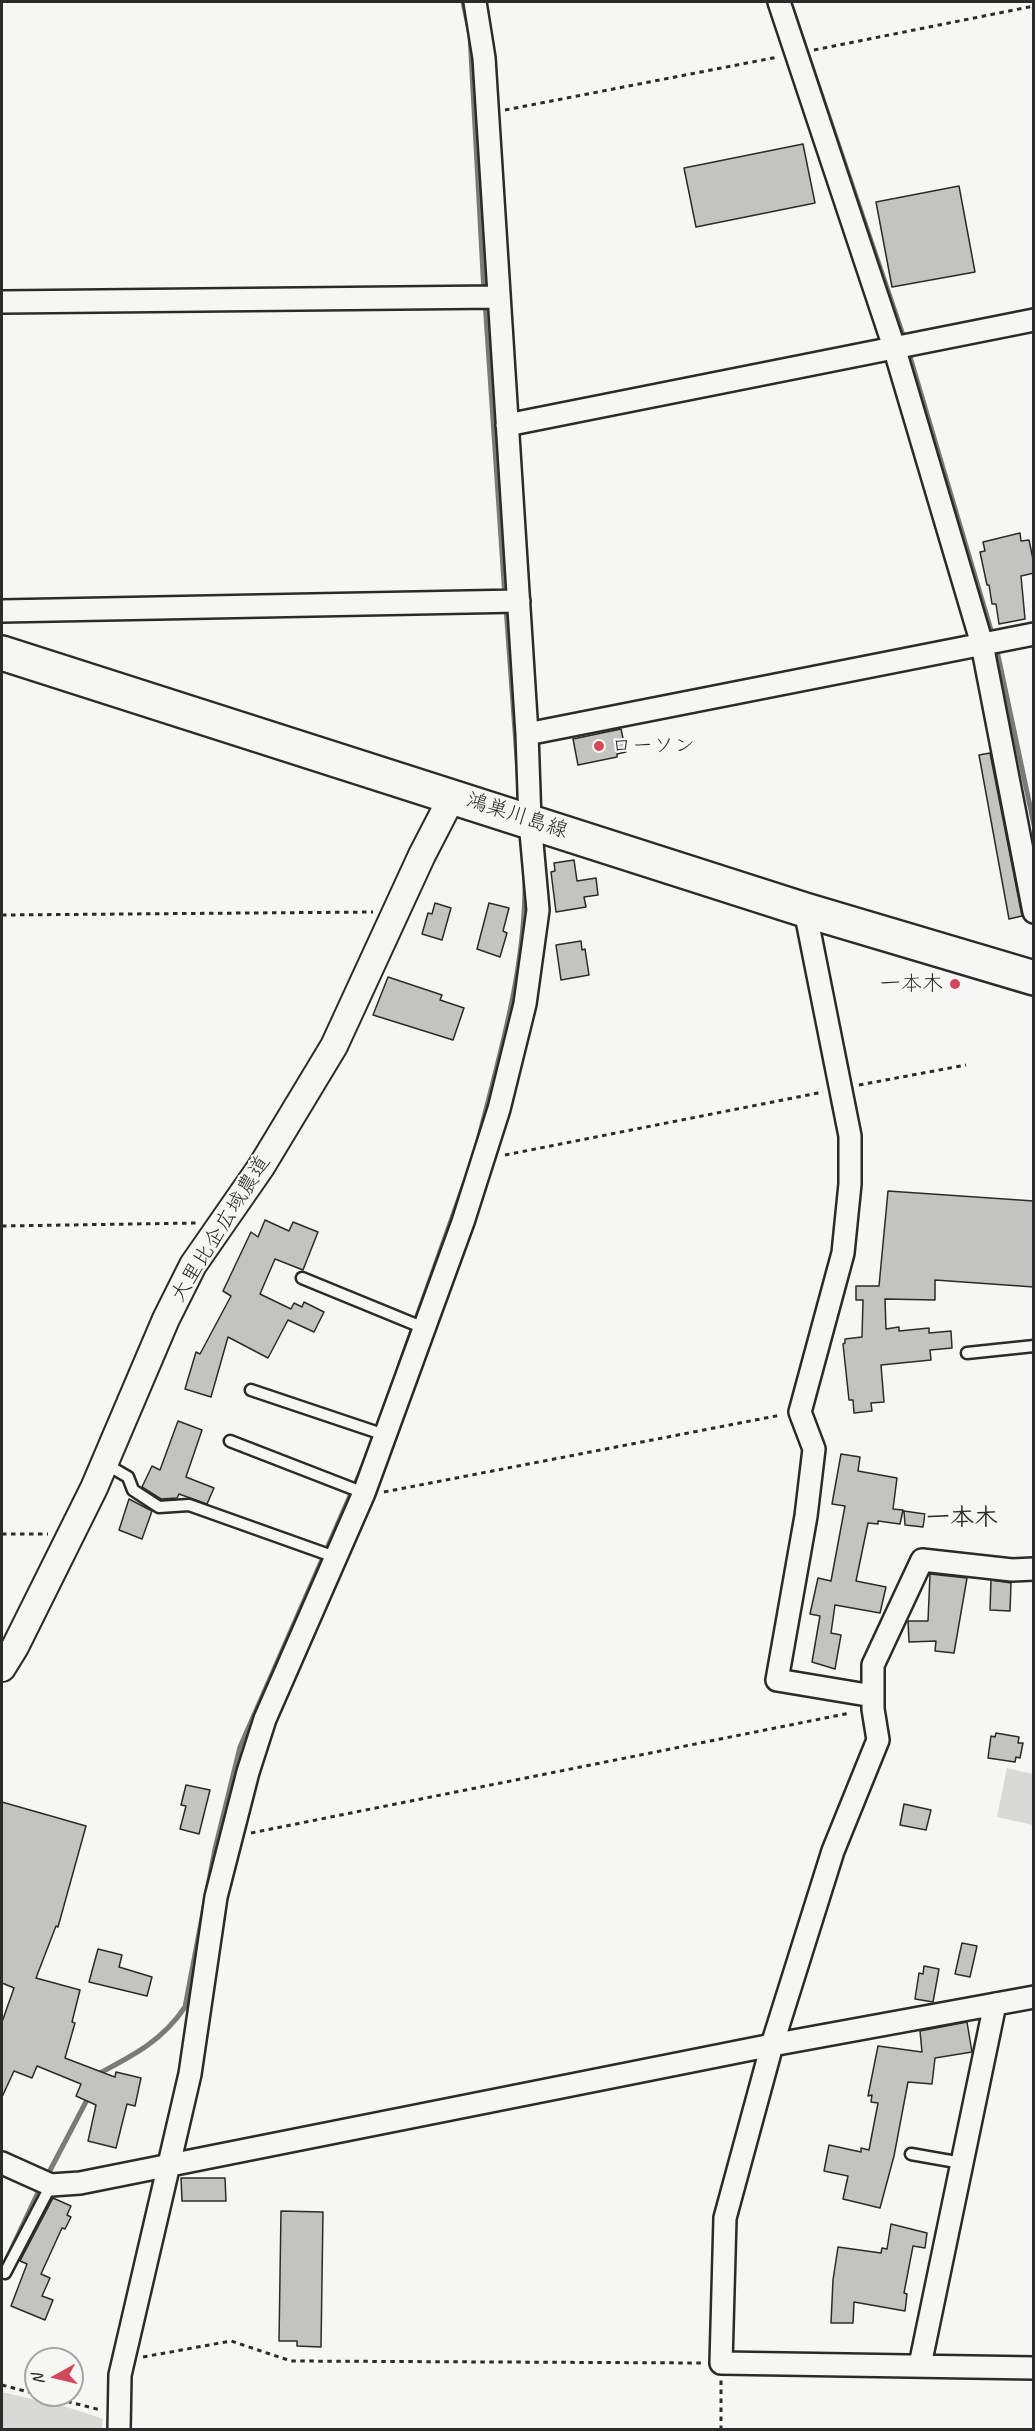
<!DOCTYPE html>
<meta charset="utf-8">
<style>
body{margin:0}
#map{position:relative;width:1035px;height:2431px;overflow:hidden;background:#f6f6f2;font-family:Caveat,sans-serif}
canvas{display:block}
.frame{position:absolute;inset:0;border:3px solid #2b2b2b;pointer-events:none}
.north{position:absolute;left:24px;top:2347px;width:60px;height:60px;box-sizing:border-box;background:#f6f6f2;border:2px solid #a5a5a2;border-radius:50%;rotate:262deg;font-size:16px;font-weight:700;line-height:24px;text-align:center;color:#2b2b2b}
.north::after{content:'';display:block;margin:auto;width:21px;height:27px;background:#d1495b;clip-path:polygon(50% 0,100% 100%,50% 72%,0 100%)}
</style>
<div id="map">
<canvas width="1035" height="2431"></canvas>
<div class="frame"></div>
<div class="north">N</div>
</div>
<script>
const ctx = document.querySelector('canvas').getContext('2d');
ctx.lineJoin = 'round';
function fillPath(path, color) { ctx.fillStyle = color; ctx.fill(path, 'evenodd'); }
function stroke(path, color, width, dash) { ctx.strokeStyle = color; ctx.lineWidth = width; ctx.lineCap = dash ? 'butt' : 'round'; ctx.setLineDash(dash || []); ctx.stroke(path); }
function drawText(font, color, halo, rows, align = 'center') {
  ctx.font = font + ' Caveat,"Klee One",sans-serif'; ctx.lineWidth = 4.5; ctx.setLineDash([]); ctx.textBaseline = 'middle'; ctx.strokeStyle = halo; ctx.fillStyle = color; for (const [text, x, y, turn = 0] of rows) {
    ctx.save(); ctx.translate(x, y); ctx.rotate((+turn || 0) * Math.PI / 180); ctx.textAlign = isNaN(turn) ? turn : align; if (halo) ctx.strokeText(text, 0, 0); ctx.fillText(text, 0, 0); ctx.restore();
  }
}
fillPath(new Path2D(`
 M 1007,1768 L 1033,1774 L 1033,1825 L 997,1817 Z
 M 2,2392 C 35,2400 70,2406 103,2419 L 102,2429 L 2,2429 Z`), '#d9d9d5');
stroke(new Path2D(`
 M 463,2 L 470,35 L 484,292
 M 790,2 L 905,341
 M 485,301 L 505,597
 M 908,350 L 993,637
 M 506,607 L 519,786
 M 996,646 L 1034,825
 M 476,1149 C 498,1060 526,971 525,879
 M 400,1364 L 464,1184
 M 98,2077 L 100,2073 C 134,2055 163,2040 185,2007 L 215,1849 L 240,1747 L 363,1466
 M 46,2178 L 89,2096
 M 2,2269 L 41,2186`), '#7a7a78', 5);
const building = new Path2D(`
 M 803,144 L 815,203 L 696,227 L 684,168 Z
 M 959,186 L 975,272 L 892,287 L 876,202 Z
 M 1020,533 L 1021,541 L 1029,540 L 1034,564 L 1034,573 L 1021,576 L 1025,619 L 999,624 L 996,604 L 992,604 L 989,585 L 987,585 L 980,552 L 985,551 L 983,542 Z
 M 621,729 L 626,752 L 617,754 L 617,757 L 578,765 L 573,739 Z
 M 990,753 L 1022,916 L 1009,919 L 979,755 Z
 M 574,860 L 577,881 L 596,878 L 598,895 L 584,897 L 586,907 L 556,912 L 551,872 L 555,871 L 554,863 Z
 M 435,903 L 451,908 L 442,940 L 422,934 L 428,913 L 432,914 Z
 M 489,903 L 509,908 L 503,931 L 507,933 L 500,957 L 477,949 Z
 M 581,941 L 582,950 L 585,949 L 589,975 L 561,980 L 556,945 Z
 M 388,977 L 442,995 L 440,1000 L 464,1008 L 453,1040 L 373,1015 Z
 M 888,1191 L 1034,1201 L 1034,1287 L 935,1280 L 935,1300 L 885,1299 L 886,1329 L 899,1327 L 899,1331 L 929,1328 L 929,1333 L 951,1331 L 952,1348 L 930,1350 L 931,1360 L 881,1365 L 884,1402 L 871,1403 L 872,1411 L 854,1413 L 853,1400 L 849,1400 L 843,1344 L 845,1343 L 845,1339 L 862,1337 L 863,1300 L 856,1300 L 856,1286 L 879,1286 Z
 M 265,1220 L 289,1231 L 293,1222 L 318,1232 L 303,1270 L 275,1259 L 260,1294 L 291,1309 L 294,1303 L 302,1307 L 304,1302 L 324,1312 L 314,1332 L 288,1320 L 268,1358 L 228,1337 L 211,1397 L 185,1389 L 196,1352 L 200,1354 L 231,1296 L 223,1291 L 251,1232 L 258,1237 Z
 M 178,1421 L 202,1430 L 186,1477 L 214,1488 L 207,1504 L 179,1494 L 177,1498 L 161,1499 L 142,1487 L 152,1466 L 160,1470 Z
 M 841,1454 L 860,1457 L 858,1471 L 897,1478 L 893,1509 L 903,1510 L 900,1524 L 878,1521 L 878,1524 L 868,1523 L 856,1581 L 886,1587 L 880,1613 L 835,1605 L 831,1633 L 841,1635 L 835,1669 L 812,1662 L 820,1616 L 810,1614 L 818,1578 L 831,1581 L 845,1506 L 832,1504 Z
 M 129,1499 L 152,1511 L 142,1539 L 119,1530 Z
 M 904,1511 L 925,1514 L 923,1527 L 905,1525 Z
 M 930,1574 L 967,1578 L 954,1653 L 935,1651 L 936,1641 L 909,1642 L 908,1621 L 928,1621 Z
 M 991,1580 L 1011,1583 L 1010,1611 L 990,1610 Z
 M 996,1733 L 1019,1737 L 1018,1743 L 1023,1743 L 1020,1758 L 1016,1757 L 1015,1762 L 988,1758 L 991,1736 L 995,1737 Z
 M 186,1785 L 210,1790 L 199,1834 L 180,1829 L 186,1806 L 181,1805 Z
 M 2,1802 L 86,1826 L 58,1927 L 56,1926 L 36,1978 L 80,1990 L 72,2022 L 75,2023 L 65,2058 L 112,2076 L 115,2077 L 116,2072 L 141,2078 L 135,2106 L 127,2104 L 116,2148 L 88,2141 L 96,2105 L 76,2096 L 81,2084 L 37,2066 L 32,2078 L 14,2071 L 2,2097 L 2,2022 L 14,1988 L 2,1983 Z
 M 904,1804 L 931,1810 L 926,1830 L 900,1825 Z
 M 962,1943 L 977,1946 L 970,1977 L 955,1974 Z
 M 98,1949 L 122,1955 L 119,1967 L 152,1977 L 147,1996 L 89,1982 Z
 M 924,1966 L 939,1969 L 933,2002 L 915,1999 L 919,1973 L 923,1974 Z
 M 967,2022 L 972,2052 L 935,2058 L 932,2084 L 908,2082 L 894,2156 L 880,2208 L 843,2199 L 848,2176 L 824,2171 L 829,2145 L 861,2152 L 861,2148 L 869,2150 L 878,2103 L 871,2102 L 872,2095 L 868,2096 L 878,2046 L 922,2052 L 920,2031 Z
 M 181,2178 L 225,2178 L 226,2201 L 182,2201 Z
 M 53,2198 L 71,2206 L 67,2215 L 71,2217 L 65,2229 L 62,2228 L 41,2274 L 50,2278 L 42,2296 L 53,2300 L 45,2320 L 11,2306 L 27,2264 L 20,2261 Z
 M 281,2211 L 323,2212 L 321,2347 L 297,2346 L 297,2341 L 279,2341 Z
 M 891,2224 L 927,2233 L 925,2248 L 913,2246 L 904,2293 L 907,2294 L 905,2311 L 854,2302 L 853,2323 L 831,2323 L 833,2280 L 838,2247 L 881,2253 L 882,2248 L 887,2249 Z`);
fillPath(building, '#c3c3c0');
stroke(building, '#2b2b2b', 1.5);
const service = new Path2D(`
 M 302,1278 L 424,1328
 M 967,1353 L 1034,1346
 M 251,1390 L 385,1435
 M 230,1441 L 364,1493
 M 104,1463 L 128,1477 L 133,1490 L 159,1507 L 189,1505 L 335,1557
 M 911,2154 L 962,2163
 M 2,2272 L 5,2273 L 51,2185`);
const minor = new Path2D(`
 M 779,2 L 894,347 L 982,644 L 1034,912
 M 2,302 L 498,297
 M 507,425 L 1034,320
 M 2,611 L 519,601
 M 527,734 L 1034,634
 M 805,910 L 850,1136 L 850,1184 L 843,1253 L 800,1412 L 814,1449 L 806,1516 L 777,1680 L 873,1696
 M 1034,1569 L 1012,1570 L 922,1560 L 873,1665 L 873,1709 L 878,1740 L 833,1851 L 772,2045 L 725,2218 L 721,2363 L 1034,2368
 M 2,2163 L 51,2185 L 80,2183 L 772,2045 L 1034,1997
 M 920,2365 L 995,2004
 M 119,2430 L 120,2375 L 190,2074 L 216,1897 L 248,1772 L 265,1719 L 364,1493 L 463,1222 L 499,1109 L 525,1004 L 538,910 L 530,821 L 527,734 L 484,58 L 475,2`);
const tertiary = new Path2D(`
 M 2,1668 L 15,1647 L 94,1488 L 166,1319 L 193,1265 L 261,1167 L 334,1046 L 422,855 L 453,795`);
const primary = new Path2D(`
 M 2,653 L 805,910 L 1034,978`);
stroke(service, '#2b2b2b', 15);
stroke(minor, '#2b2b2b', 26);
stroke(tertiary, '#2b2b2b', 30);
stroke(primary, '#2b2b2b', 38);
stroke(new Path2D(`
 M 814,50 L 1034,6
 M 505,110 L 778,57
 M 2,915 L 373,912
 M 859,1085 L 966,1065
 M 505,1155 L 823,1092
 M 2,1226 L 197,1223
 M 384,1492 L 781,1415
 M 2,1534 L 48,1534
 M 251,1833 L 850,1713
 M 143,2357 L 231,2341 L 291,2361 L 702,2363
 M 2,2385 L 36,2394
 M 41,2395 L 101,2410
 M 721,2430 L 721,2380`), '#2b2b2b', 3, [4.5, 4.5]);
stroke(service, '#f6f6f2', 10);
stroke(minor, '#f6f6f2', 21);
stroke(tertiary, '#f6f6f2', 26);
stroke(primary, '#f6f6f2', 33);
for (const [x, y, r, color] of [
 [599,746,6,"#d1495b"],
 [955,984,6,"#d1495b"]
]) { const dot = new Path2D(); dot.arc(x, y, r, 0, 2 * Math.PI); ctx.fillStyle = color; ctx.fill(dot); stroke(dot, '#f6f6f2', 2); }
drawText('21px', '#2b2b2b', '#f6f6f2', [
 ["ローソン",611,746],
 ["一本木",943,984,"right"]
], 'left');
drawText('21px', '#2b2b2b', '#f6f6f2', [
 ["鴻巣川島線",517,816,18],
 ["大里比企広域農道",221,1229,-58]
]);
drawText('bold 24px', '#2b2b2b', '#f6f6f2', [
 ["一本木",962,1519]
]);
</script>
